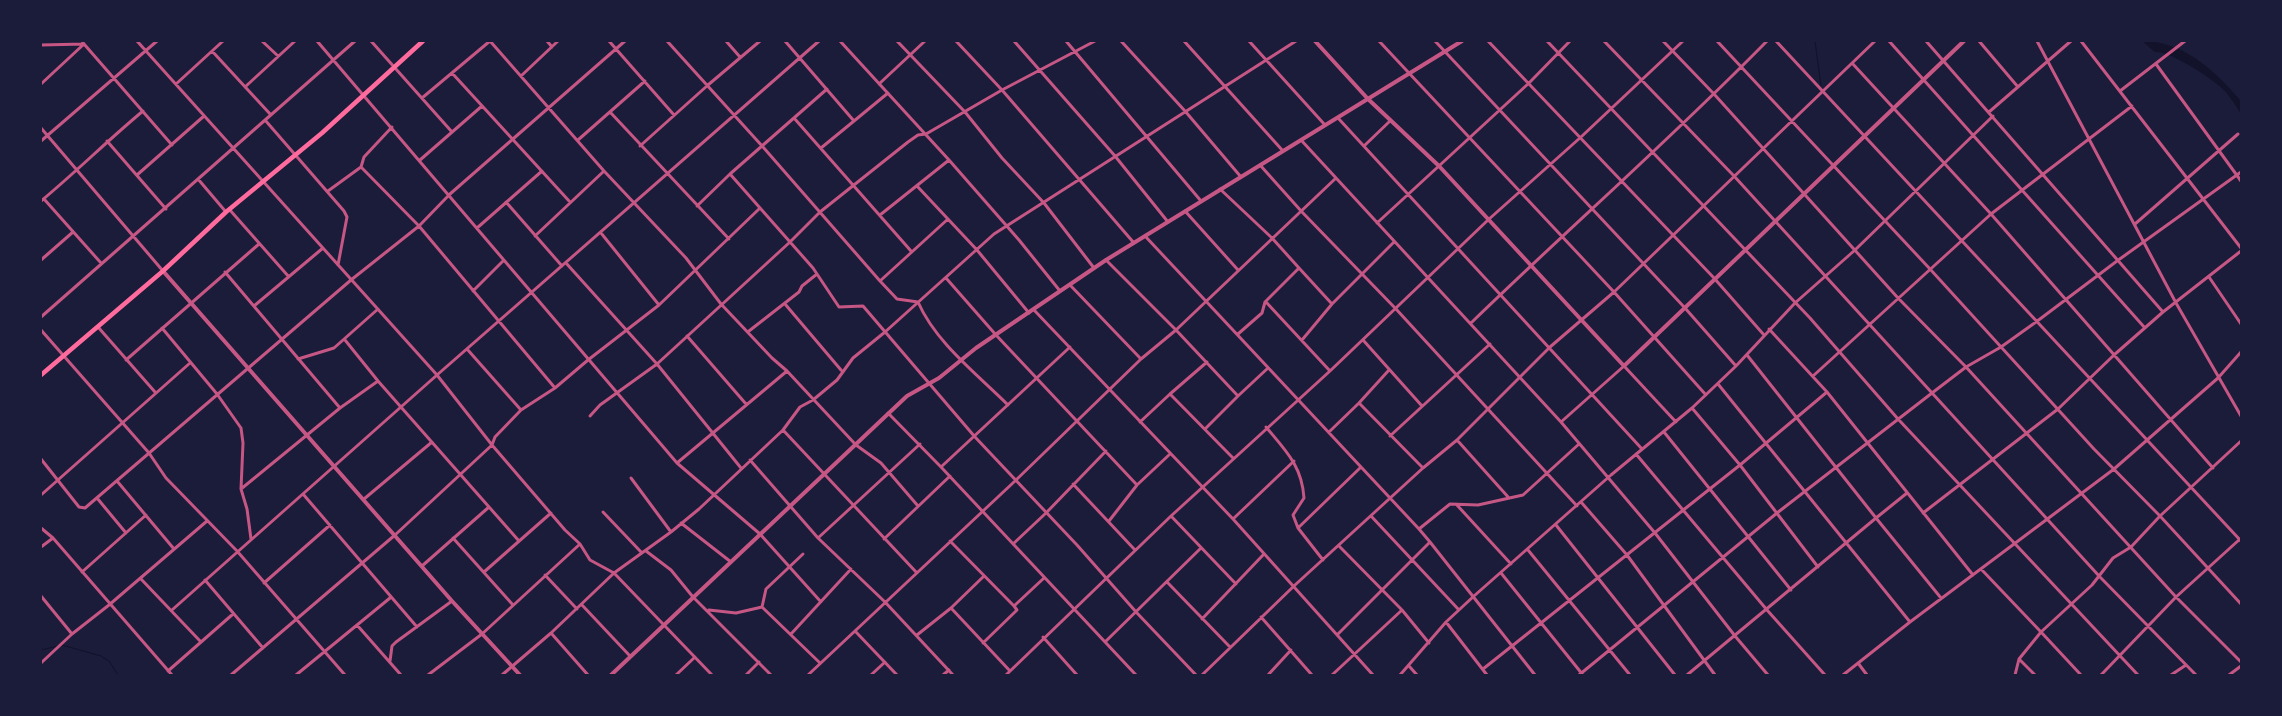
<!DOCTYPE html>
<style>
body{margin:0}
#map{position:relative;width:2282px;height:716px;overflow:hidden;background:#1b1b3a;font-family:"Titillium Web",sans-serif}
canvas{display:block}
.frame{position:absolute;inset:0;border:42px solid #1b1b3a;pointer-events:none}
</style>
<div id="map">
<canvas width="2282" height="716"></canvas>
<div class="frame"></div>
</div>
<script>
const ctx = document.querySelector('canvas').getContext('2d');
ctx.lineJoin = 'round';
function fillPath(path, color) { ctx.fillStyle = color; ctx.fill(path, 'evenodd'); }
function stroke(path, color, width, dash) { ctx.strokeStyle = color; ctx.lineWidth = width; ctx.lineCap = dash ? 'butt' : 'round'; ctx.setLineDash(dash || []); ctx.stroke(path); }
fillPath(new Path2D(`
 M 2142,41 C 2184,41 2215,71 2241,101 L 2241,114 C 2236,106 2231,98 2225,91 C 2215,80 2169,50 2155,52 Z`), '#12122b');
stroke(new Path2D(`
 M 1815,41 L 1821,86
 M 62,645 L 101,656 L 109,661 L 118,675
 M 41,650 L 58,646`), '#12122b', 1);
stroke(new Path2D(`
 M 137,41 L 437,375 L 492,445 L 565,530 L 580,544 L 590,560 L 614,573 L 712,675
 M 262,41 L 278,56
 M 317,41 L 677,463 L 760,534 L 821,602
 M 371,41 L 452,132
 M 490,41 L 604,171 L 686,258 L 721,304 L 772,358 L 787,371 L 856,445 L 881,463 L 918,506
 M 547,41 L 552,47
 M 609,41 L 674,115
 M 667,41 L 763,147 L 880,281 L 897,299 L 918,302 C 936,343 977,374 1008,405
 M 726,41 L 740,57
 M 785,41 L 854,121 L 888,93
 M 840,41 L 949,160 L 1019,240 L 1060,291
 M 897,41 L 965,112 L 1002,158 L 1044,203 L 1094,268
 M 956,41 L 1002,90 L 1134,243
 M 1014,41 L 1115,156 L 1168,222
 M 1066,41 L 1201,201
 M 1121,41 L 1185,111 L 1241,177
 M 1184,41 L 1283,151
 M 1249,41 L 1325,125
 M 1379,41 L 1614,292 L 1706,395
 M 1435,41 L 1685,308 L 1736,366
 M 1488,41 L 1714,278 L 1764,335
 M 1547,41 L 1810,318 L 1898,419 L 2138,675
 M 1604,41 L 1734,176 L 2100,577 L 2196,675
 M 1663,41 L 1714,94 L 1898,298 L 1966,367 L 2176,597 L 2241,662
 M 1717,41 L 1930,269 L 2094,449 L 2160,516 L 2241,604
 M 1776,41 L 2241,541
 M 1889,41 L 2145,328
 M 1926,41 L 2163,312
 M 1979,41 L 2018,87
 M 2037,41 L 2176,303 L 2241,416
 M 2081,41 L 2241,248
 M 41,45 L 84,44 L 172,145
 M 212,51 L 271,115
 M 1852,63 L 1991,214 L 2213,468
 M 2156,64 L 2241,181
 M 452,73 L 570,202
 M 521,76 L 558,41
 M 41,84 L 84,44 L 82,41
 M 176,84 L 223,41
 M 879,84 L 925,41
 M 245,87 L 295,41
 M 2120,91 L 2185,41
 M 422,98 L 490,41
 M 610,112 L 729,239
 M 1989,112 L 2071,41
 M 794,118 L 911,251
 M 1338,118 L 1642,449
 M 265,120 L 344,211 L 347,217 L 338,265
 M 41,128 L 163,271
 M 578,140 L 645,81
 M 1301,140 L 1561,422 L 1655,533 L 1735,636 L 1768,675
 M 41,141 L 157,41
 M 107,141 L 166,209
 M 640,146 L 708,85 L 760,41
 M 1364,146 L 1390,121
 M 821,148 L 854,121
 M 420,160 L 482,106
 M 1260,165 L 1302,212 L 1396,309 L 1577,506
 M 361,167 L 419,226 L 555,388
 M 730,174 L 813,268 L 839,307 L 863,306 L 975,437 L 1077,545 L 1137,613 L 1196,675
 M 137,175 L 204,116
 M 198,179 L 226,212
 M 917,186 L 977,250 L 1029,313
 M 1220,189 L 1272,238 L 1299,268
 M 328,191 L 361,167 L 364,157 L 392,127
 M 44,199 L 101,263
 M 41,201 C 76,172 108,140 143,111
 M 506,202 L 562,266
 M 697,206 L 730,174 L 827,89
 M 229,209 L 289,277
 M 1185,211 L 1238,270
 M 880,215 L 949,160
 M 1377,223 L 1529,83 L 1570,41
 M 2135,224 L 2238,134
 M 477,228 L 542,171
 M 601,233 L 659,305
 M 535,236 L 604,171
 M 1145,236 L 1419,529
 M 41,260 L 73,232
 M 1106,260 L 1176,330 L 1238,396 L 1268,368
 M 566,263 L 657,364 L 741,468
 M 225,272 L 340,408
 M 2209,277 L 2241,324
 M 946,278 L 996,335 L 1137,485
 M 880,281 L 948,219
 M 1070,285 L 1141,359
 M 473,291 L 503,261
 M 1266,302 L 1330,371
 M 785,304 L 841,370
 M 254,306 L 323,248
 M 1034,310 L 1233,519 L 1373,675
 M 41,317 L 355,41
 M 1471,323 C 1569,228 1671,139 1767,41
 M 98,327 L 155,392
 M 162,328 L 217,394 L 241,428 L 243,443 L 241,489 L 247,509 L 251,539
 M 1769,329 L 1827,392 L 1973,575
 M 41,330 L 149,453 L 166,478 L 237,551 L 345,675
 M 749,331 L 799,292 L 802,286 L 817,274
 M 1238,334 L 1262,313 L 1265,302 L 1299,268 L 1332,304 L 1394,242
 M 687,336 L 746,404
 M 345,340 L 378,381 L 519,541
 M 1302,340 L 1332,304
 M 1363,340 L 1422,406
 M 467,349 L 521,410
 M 298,359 L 334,348 L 378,309
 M 126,360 L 259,244
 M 1813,376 L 1991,214 L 2132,106
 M 1718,384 L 1910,622
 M 1170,394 L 1207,362
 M 1359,403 L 1423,468
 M 1692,408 L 1740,465 L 1818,567
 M 888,413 L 941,467 L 1136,675
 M 590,416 L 600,405 L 657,364 L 790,242 L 820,212 L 908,142 L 918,135 L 926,134 L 1002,90 L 1095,41
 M 1140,422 L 1170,394 L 1233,458
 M 1561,422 L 1624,366 L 1676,422
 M 1266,427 C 1286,451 1302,466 1304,498 L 1293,515 L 1298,528 L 1323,560
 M 1205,429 L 1238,396
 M 783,430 L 917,573
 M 1329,432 L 1359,403 L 1389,370
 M 1664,432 L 1791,590
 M 1390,436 L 1490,344
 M 1457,440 L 1509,498
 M 1636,454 L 1767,610 L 1825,675
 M 41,459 L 79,507 L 85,508 L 351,280 L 419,226 L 450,194 L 625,41
 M 750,460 L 818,538 L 885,602 L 953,675
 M 677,463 L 787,371
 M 941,467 L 1070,347
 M 631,478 L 671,532
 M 117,481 L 174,549
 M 1073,484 L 1135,550
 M 241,489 L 340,408 L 378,381
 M 1907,493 L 1876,518 L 1941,598
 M 303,494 L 417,627
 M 41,495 L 190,363
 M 97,498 L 126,533
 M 364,499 L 432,442
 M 1581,502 L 1627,555 L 1715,675
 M 1456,504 L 1511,564
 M 603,512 L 642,553
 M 1923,513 L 2058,409 L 2114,355 L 2163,312 L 2241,251
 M 1171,516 L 1236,584
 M 1371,516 L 1459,610
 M 1233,519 L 1294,461
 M 1109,521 L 1137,485 L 1170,454
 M 681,523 L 731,562
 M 1556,525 L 1675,675
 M 41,528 L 53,538 L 172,675
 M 1298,528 L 1360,468
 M 453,538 L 513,605
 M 818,538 L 920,444
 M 884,539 L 950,476
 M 950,541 L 1014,606
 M 1430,542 L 1535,675
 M 1013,544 L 1046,513 L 1106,451
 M 1339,546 L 1402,610 L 1429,643
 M 41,547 L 53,538
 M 1528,550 L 1630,675
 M 646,551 L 671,570 L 693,597 L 771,675
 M 422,566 L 489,507
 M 1981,569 L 2041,632 L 2092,585 L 2113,558 L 2131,547 L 2160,516 L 2241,441
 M 82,572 L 146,515
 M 484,572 L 551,513
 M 1501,573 L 1583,675
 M 545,575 L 577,609
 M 141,579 L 201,642
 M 205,580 L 263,648
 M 1167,582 L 1230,647
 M 264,583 L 330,525
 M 41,596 L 72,634
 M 582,605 L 630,656
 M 762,607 L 820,663
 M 951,608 L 1010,671
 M 172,610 L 437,375 L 819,41
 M 709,610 L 736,613 L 762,607 L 766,589 L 803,554
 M 1261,617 L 1312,675
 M 1202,619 L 1264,554
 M 1446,622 L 1487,675
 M 357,625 L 401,675
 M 855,631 L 897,675
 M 551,633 L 588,675
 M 791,634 L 851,569
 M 1338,634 L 1430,542 L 1419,529 L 1450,504 L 1478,505 L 1523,495 L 1579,444
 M 917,635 L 951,608 L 984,576
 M 1043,637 L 1077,675
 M 1105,642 L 1201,548
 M 983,643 L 1017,610 L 1014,606 L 1044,578
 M 2019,659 L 2035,675
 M 390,661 L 392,646 L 396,642 L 452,601
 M 41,663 L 72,634 L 109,605 L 207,521
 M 1858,663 L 1867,675
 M 1409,666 L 1417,675
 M 1483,669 L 1740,465 L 1827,392
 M 168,671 L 233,614
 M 231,675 L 395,535 L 492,445 L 495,437 L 521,410 L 555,388 L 588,360 L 659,305 L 759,209
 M 296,675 L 390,598
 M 428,675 L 482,634 L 580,544
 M 502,675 L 551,633 L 614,573 L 671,532 L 699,509 L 783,430 L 800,407 L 813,400 L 837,380 L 853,358 L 885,332 L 994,234 L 1296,41
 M 676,675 L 695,657
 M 746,675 L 759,662
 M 808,675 L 1015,481 L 1141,359 L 1176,330 L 1336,178
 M 871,675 L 885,662
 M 943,675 L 949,670
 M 1006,675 L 1171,516 L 1330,371 L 1488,220 L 1581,137 L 1683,41
 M 1202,675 L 1295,585 L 1423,468 L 1457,440 L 1550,347 L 1614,292 L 1875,41
 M 1268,675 L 1291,650
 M 1332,675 L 1402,610
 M 1400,675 L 1446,622 L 1474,596 L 1611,475 L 1692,408 L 1736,366 L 1795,303 L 1855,250 L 1993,116
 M 1579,675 L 1777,513 L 1932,393 L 1966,367 L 2001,347 L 2036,322 L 2117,261 L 2241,172
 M 1687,675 L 1876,518 L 1747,355
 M 1843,675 L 1910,622 L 2114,469 L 2218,378 L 2241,352
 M 2015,675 L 2019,659 L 2041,632 L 2081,675
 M 2101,675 L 2176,597 L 2240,539
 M 2171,675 L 2186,665
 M 2229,675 L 2241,666`), '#c65784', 3);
stroke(new Path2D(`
 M 1315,41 L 1368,99 L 1439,166 L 1624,366 L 1964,41
 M 163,271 L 452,601 L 520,675
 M 611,675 L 907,396 L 939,378 L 976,348 L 1106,260 L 1462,41`), '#c65784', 4);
stroke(new Path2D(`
 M 41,375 L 163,271 L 226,212 L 322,133 L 423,41`), '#ff6b9d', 4.5);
</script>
